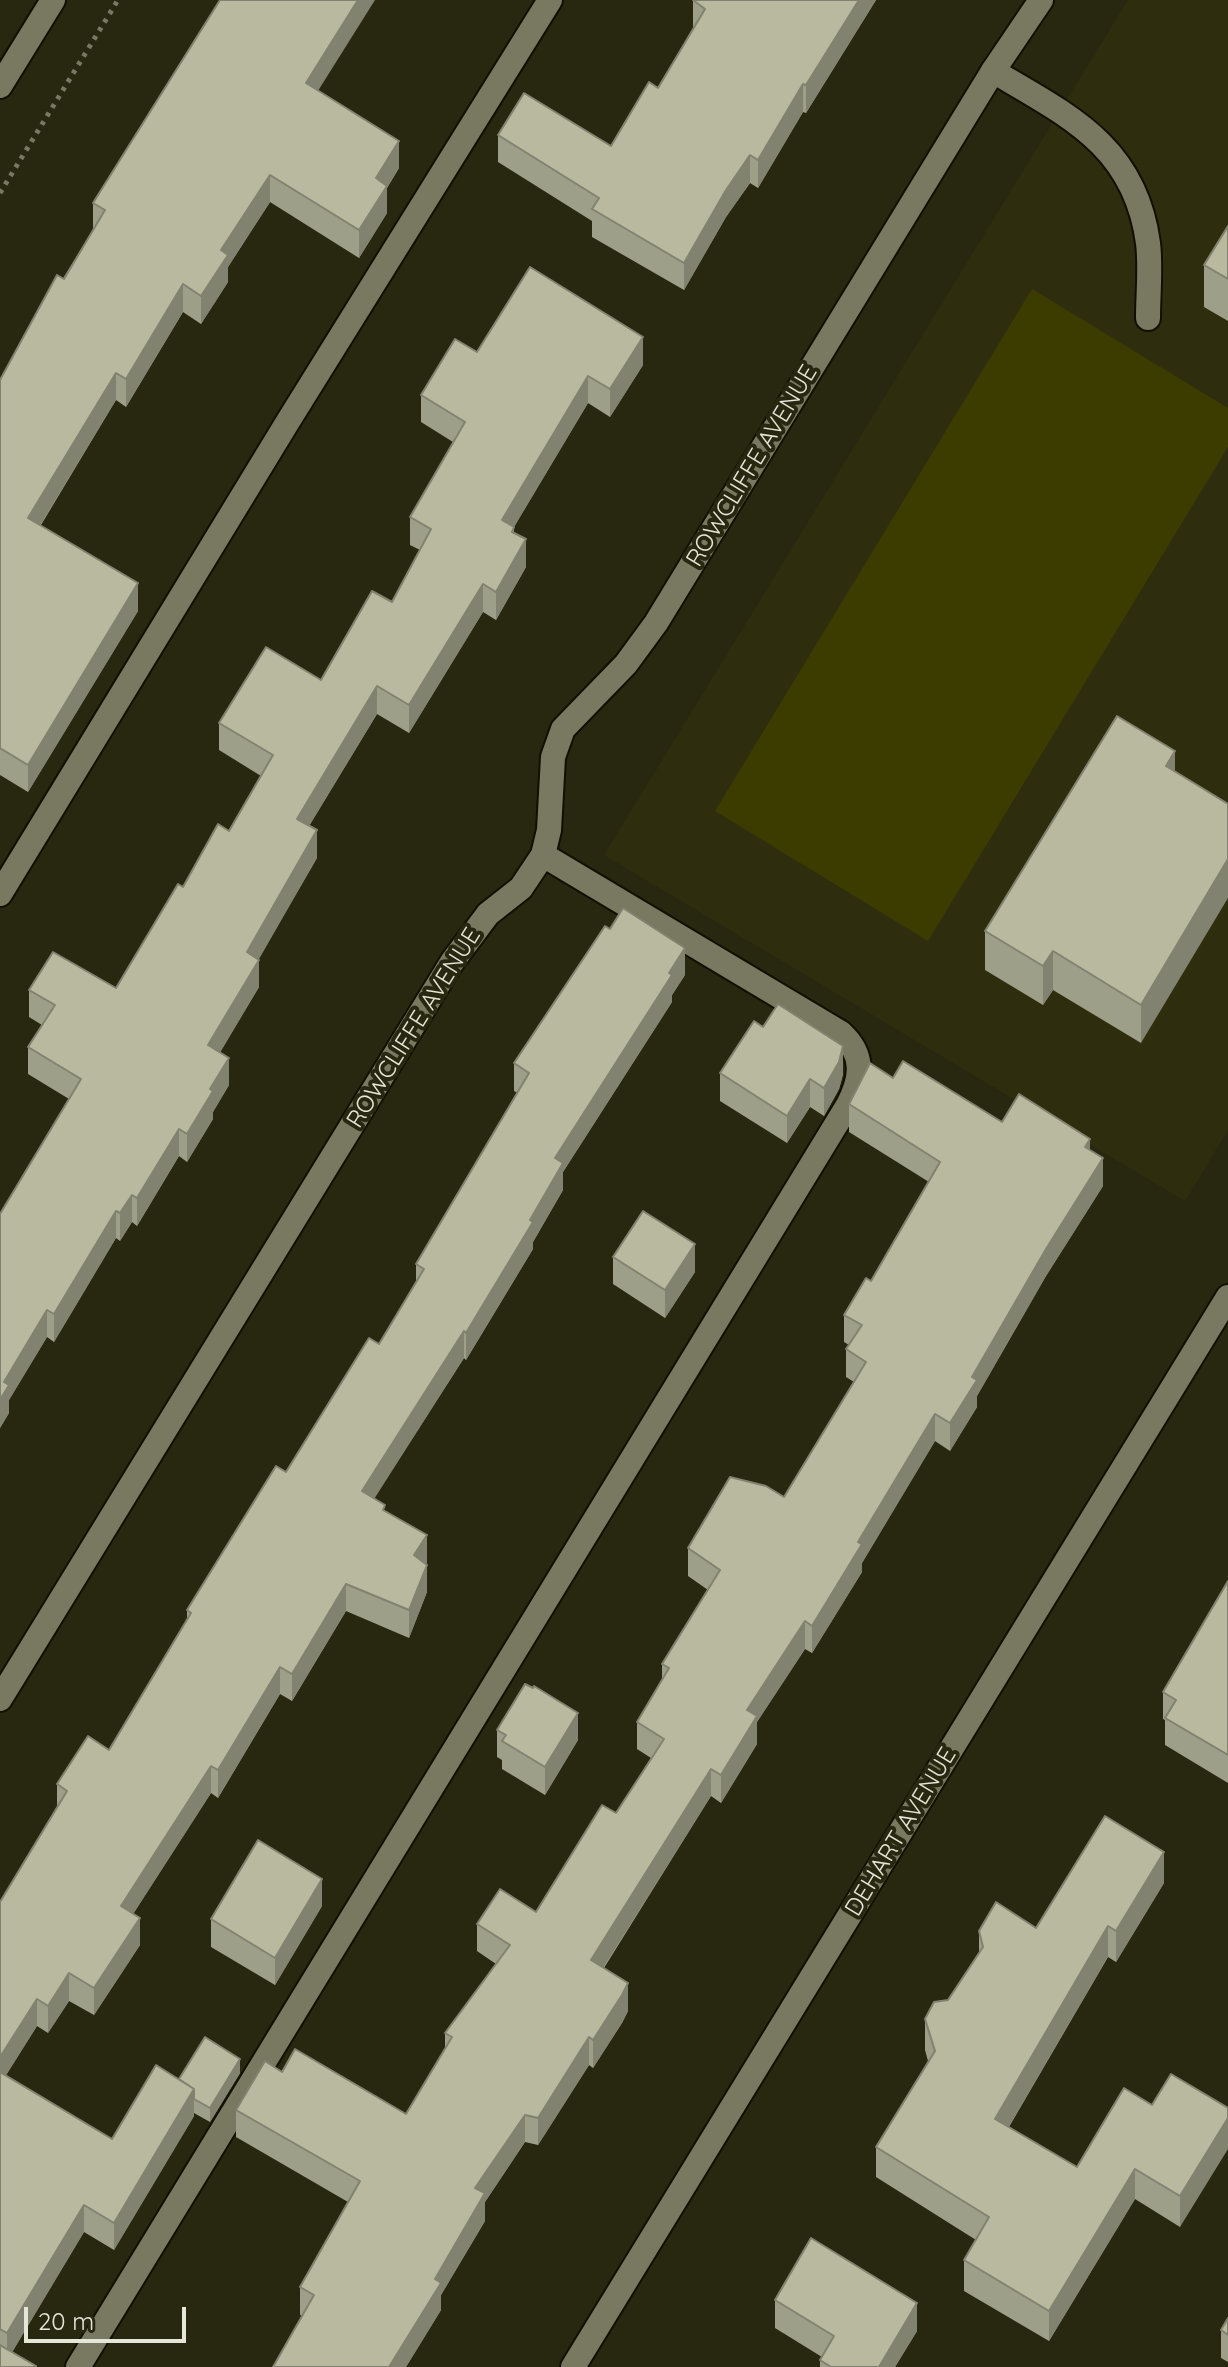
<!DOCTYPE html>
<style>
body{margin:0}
#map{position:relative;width:1228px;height:2367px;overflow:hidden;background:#282811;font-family:Quicksand,sans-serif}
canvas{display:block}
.scale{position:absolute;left:24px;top:2307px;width:162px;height:36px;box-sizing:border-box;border:4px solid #e5e6d8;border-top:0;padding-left:10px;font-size:24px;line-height:28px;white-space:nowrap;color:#e5e6d8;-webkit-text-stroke:6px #282811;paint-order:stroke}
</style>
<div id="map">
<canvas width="1228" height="2367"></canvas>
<div class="scale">20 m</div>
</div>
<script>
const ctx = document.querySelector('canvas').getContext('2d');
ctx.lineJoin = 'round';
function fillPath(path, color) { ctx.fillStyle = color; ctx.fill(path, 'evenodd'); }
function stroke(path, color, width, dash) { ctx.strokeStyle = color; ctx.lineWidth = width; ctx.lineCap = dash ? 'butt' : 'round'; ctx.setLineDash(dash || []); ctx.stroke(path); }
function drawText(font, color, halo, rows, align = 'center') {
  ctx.font = font + ' Quicksand,sans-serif'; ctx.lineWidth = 8; ctx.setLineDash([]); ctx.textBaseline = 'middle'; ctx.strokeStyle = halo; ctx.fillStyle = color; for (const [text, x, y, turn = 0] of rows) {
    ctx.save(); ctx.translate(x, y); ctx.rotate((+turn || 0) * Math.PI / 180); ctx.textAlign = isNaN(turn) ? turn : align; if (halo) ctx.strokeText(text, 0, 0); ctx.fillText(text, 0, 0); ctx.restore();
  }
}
fillPath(new Path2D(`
 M 1128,0 L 1228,0 L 1228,1130 L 1185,1201 L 604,855 Z`), '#2e2e0f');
fillPath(new Path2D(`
 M 1032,289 L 1228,408 L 1228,447 L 928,941 L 715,811 Z`), '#3c3b00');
const service = new Path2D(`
 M 993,71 C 1069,116 1135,146 1148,243 C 1151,268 1148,293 1148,318
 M 0,894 L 287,423 L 550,0
 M 78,2367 L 848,1105 C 862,1078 865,1055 841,1033 L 543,855`);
const minor = new Path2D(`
 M 0,1699 L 452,962 L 488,914 L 521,888 L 543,855 L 549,830 L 553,757 L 563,729 L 626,664 L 656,623 L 993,71 L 1041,0
 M 573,2367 L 1228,1297`);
const tertiary = new Path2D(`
 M 0,86 L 53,0`);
stroke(service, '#111000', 28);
stroke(minor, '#111000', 28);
stroke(tertiary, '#111000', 28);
stroke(new Path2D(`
 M 0,193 L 118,0`), '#787865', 5, [4, 6]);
stroke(service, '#787960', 24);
stroke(minor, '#787960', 24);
stroke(tertiary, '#787960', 24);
fillPath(new Path2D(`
 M 693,0 L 876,0 L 806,113 L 803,112 L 758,188 L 750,183 L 726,217 L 684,290 L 592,237 L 592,221 L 498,162 L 498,135 L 611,146 L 658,88 L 693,29 Z
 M 318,91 L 399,168 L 387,188 L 387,213 L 359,258 L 270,202 L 228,267 L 228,282 L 201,324 L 183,312 L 126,407 L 116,400 L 41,525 L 138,611 L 28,792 L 0,775 L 0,380 L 93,230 L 93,203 Z
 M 1228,226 L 1228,321 L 1204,307 L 1204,265 Z
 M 477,352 L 643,365 L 610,417 L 588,403 L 514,527 L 514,533 L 526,567 L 496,620 L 483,612 L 409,733 L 377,714 L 309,826 L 317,858 L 258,959 L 259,987 L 220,1052 L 229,1085 L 213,1112 L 213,1119 L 187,1162 L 179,1156 L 137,1226 L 132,1222 L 120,1241 L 116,1238 L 54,1342 L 47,1337 L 9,1400 L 9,1413 L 0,1428 L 0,1214 L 69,1099 L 28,1074 L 28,1047 L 42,1025 L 29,1017 L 29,990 L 116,988 L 183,887 L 229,831 L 261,776 L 219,750 L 219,723 L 321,680 L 392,602 L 420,550 L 410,545 L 410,517 L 453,442 L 421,422 L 421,395 Z
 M 1175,751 L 1141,1043 L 1053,990 L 1043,1005 L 985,970 L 985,931 Z
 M 685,975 L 672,995 L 672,1002 L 563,1172 L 563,1190 L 533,1242 L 533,1249 L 466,1360 L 464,1358 L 374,1498 L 427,1563 L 426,1564 L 427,1592 L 409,1638 L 346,1611 L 292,1701 L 280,1694 L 218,1798 L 211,1793 L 133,1914 L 140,1945 L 94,2015 L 69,2001 L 48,2033 L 37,2026 L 6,2075 L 112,2139 L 179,2079 L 240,2073 L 210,2122 L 194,2113 L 194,2116 L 114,2250 L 84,2232 L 12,2352 L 0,2367 L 0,1902 L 57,1807 L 57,1784 L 109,1750 L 187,1621 L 187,1610 L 379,1344 L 416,1283 L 416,1264 L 518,1093 L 514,1091 L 514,1063 Z
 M 720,1073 L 843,1074 L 839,1089 L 824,1116 L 810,1107 L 787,1143 L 720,1101 Z
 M 893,1078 L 1002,1122 L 1090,1150 L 1103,1186 L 1046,1276 L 977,1396 L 977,1407 L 950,1451 L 935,1441 L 862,1563 L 862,1572 L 812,1653 L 805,1649 L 757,1722 L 757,1744 L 721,1803 L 711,1796 L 604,1968 L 628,2011 L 622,2023 L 593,2068 L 589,2065 L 538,2145 L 525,2142 L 485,2202 L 485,2221 L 441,2295 L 441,2310 L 406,2367 L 273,2367 L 303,2316 L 300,2315 L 300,2287 L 348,2202 L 236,2137 L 236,2110 L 282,2072 L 406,2114 L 445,2049 L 445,2033 L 496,1964 L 477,1951 L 477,1924 L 536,1912 L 616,1813 L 651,1758 L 637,1749 L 637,1722 L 662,1681 L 662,1664 L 708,1590 L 688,1576 L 688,1548 L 784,1497 L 854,1382 L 846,1377 L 846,1349 L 849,1345 L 844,1342 L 844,1315 L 871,1281 L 929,1182 L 849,1132 L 849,1104 Z
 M 613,1257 L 695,1272 L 665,1318 L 613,1284 Z
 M 1228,1581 L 1228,1783 L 1165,1745 L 1165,1720 L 1163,1719 L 1163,1692 Z
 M 497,1730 L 578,1740 L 545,1795 L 502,1769 L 502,1760 L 497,1757 Z
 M 1164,1883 L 1116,1962 L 1108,1957 L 1009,2127 L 1077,2167 L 1152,2105 L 1228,2108 L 1180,2227 L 1135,2199 L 1049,2341 L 964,2291 L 964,2260 L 976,2240 L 876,2177 L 876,2147 L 928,2061 L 925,2050 L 925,2019 L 948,2000 L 979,1953 L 979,1931 L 1036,1928 Z
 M 322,1906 L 275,1985 L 211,1947 L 211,1919 Z
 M 775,2300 L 917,2331 L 895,2367 L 820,2367 L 820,2360 L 822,2357 L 775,2328 Z
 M 1228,2318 L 1228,2362 L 1221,2358 L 1221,2330 Z`), '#9e9f88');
fillPath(new Path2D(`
 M 358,0 L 375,0 L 306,110 L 306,83 Z
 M 859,0 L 876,0 L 806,113 L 806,85 Z
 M 803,84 L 803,112 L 758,188 L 758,160 Z
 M 399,141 L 399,168 L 387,188 L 387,213 L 359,258 L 359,230 L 376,178 Z
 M 750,155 L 750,183 L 726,217 L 684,290 L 684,263 L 726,190 Z
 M 270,175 L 270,202 L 228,267 L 228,282 L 201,324 L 201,296 L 221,250 Z
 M 183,284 L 183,312 L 126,407 L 126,379 Z
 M 643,337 L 643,365 L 610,417 L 610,389 Z
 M 116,373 L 116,400 L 28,545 L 28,518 Z
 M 588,376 L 588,403 L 502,547 L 502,520 Z
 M 526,539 L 526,567 L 496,620 L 496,592 Z
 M 138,583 L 138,611 L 28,792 L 28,765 Z
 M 483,584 L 483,612 L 409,733 L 409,705 Z
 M 377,686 L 377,714 L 297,846 L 297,819 Z
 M 1175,751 L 1175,790 L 1166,766 Z
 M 317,830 L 317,858 L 247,980 L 247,952 Z
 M 1228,859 L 1228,898 L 1141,1043 L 1141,1005 Z
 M 685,948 L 685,975 L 672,995 L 672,1002 L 563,1172 L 563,1190 L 533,1242 L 533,1249 L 466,1360 L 466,1333 L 530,1220 L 555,1158 Z
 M 1053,951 L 1053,990 L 1043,1005 L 1043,966 Z
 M 259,960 L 259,987 L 208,1073 L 208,1045 Z
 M 843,1046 L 843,1074 L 839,1089 L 824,1116 L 824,1088 Z
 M 229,1058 L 229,1085 L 213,1112 L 213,1119 L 187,1162 L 187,1134 L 210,1089 Z
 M 810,1079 L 810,1107 L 787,1143 L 787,1116 Z
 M 179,1129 L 179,1156 L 137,1226 L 137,1198 Z
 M 1090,1139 L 1090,1166 L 1085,1147 Z
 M 1103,1158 L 1103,1186 L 1046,1276 L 977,1396 L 977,1407 L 950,1451 L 950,1423 L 972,1377 L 1046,1249 Z
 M 132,1195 L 132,1222 L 120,1241 L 120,1213 Z
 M 116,1211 L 116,1238 L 54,1342 L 54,1314 Z
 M 695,1244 L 695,1272 L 665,1318 L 665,1290 Z
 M 47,1310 L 47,1337 L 9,1400 L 9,1413 L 0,1428 L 0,1400 L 4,1382 Z
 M 464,1331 L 464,1358 L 362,1518 L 362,1491 Z
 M 935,1414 L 935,1441 L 862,1563 L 862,1572 L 812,1653 L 812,1626 L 858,1542 Z
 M 427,1535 L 427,1563 L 414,1582 L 414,1555 Z
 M 427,1565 L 427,1592 L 409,1638 L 409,1610 Z
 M 346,1584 L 346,1611 L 292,1701 L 292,1674 Z
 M 805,1621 L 805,1649 L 757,1722 L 757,1744 L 721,1803 L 721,1775 L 747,1710 Z
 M 280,1667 L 280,1694 L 218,1798 L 218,1770 Z
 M 578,1713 L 578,1740 L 545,1795 L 545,1767 Z
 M 211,1766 L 211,1793 L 121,1933 L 121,1906 Z
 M 711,1769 L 711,1796 L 591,1987 L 591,1960 Z
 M 1164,1852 L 1164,1883 L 1116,1962 L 1116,1931 Z
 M 322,1879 L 322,1906 L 275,1985 L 275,1958 Z
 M 140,1918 L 140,1945 L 94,2015 L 94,1988 Z
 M 1108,1926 L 1108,1957 L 995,2150 L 995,2119 Z
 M 69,1973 L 69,2001 L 48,2033 L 48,2006 Z
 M 628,1983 L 628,2011 L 622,2023 L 593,2068 L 593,2040 Z
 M 37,1999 L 37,2026 L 0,2085 L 0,2057 Z
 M 589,2037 L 589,2065 L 538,2145 L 538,2118 Z
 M 240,2059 L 240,2073 L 210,2122 L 210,2108 Z
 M 194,2089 L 194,2116 L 114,2250 L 114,2223 Z
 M 525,2115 L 525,2142 L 485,2202 L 485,2221 L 441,2295 L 441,2310 L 406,2367 L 389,2367 L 435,2279 L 475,2188 Z
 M 1228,2118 L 1228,2149 L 1180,2227 L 1180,2196 Z
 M 1135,2169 L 1135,2199 L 1049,2341 L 1049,2311 Z
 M 84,2205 L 84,2232 L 7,2361 L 7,2333 Z
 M 917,2303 L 917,2331 L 895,2367 L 879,2367 Z`), '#81826f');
const building = new Path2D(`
 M 220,0 L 358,0 L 306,83 L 399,141 L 376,178 L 387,186 L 359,230 L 270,175 L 221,250 L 228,255 L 201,296 L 183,284 L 126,379 L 116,373 L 28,518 L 138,583 L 28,765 L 0,748 L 0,380 L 57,275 L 64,279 L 105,210 L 93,203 Z
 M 693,0 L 859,0 L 806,85 L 803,84 L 758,160 L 750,155 L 726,190 L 684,263 L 592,209 L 599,198 L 498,135 L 524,93 L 611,146 L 649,82 L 658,88 L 705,9 Z
 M 1228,226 L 1228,279 L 1204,265 Z
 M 530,267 L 643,337 L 610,389 L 588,376 L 502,520 L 514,527 L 512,532 L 526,539 L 496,592 L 483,584 L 409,705 L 377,686 L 297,819 L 317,830 L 247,952 L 259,960 L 208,1045 L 229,1058 L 210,1089 L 213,1091 L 187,1134 L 179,1129 L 137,1198 L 132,1195 L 120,1213 L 116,1211 L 54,1314 L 47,1310 L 4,1382 L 9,1385 L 0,1400 L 0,1214 L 81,1079 L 28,1047 L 55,1005 L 29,990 L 53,952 L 116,988 L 178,884 L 183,887 L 218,824 L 229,831 L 273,755 L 219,723 L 266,647 L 321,680 L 372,591 L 392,602 L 431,529 L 410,517 L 465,422 L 421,395 L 455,339 L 477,352 Z
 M 1117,716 L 1175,751 L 1166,766 L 1228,804 L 1228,859 L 1141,1005 L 1053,951 L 1043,966 L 985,931 Z
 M 623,908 L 685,948 L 669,973 L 672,975 L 555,1158 L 563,1163 L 530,1220 L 533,1222 L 466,1333 L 464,1331 L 362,1491 L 385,1505 L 383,1510 L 427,1535 L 414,1555 L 427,1565 L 409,1610 L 346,1584 L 292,1674 L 280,1667 L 218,1770 L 211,1766 L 121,1906 L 140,1918 L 94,1988 L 69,1973 L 48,2006 L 37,1999 L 0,2057 L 0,1902 L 67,1791 L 57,1784 L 88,1736 L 109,1750 L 191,1613 L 187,1610 L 276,1466 L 286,1472 L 369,1338 L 379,1344 L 424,1269 L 416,1264 L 529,1073 L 514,1063 L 605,926 L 610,929 Z
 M 778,1004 L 843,1046 L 839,1062 L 824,1088 L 810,1079 L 787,1116 L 720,1073 L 754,1021 L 763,1027 Z
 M 903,1061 L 1002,1122 L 1019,1094 L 1090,1139 L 1085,1147 L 1103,1158 L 1046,1249 L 972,1377 L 977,1380 L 950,1423 L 935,1414 L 858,1542 L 862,1544 L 812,1626 L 805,1621 L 747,1710 L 757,1716 L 721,1775 L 711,1769 L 591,1960 L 628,1983 L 622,1995 L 593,2040 L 589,2037 L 538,2118 L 525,2115 L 475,2188 L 485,2193 L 435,2279 L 441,2283 L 389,2367 L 273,2367 L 314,2295 L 300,2287 L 360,2181 L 236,2110 L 265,2061 L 282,2072 L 295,2049 L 406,2114 L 452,2037 L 445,2033 L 510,1945 L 477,1924 L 500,1889 L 536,1912 L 602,1805 L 616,1813 L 664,1739 L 637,1722 L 669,1668 L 662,1664 L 720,1570 L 688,1548 L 730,1477 L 766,1486 L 784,1497 L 866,1362 L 846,1349 L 862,1325 L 844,1315 L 866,1278 L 871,1281 L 940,1162 L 849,1104 L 870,1063 L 893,1078 Z
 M 643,1211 L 695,1244 L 665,1290 L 613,1257 Z
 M 1228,1581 L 1228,1755 L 1165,1718 L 1176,1700 L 1163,1692 Z
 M 525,1684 L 533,1688 L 534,1686 L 578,1713 L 545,1767 L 502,1741 L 506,1735 L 497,1730 Z
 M 1105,1816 L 1164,1852 L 1116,1931 L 1108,1926 L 995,2119 L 1077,2167 L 1124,2088 L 1152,2105 L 1171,2074 L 1228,2108 L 1228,2118 L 1180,2196 L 1135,2169 L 1049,2311 L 964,2260 L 989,2217 L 876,2147 L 935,2051 L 925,2019 L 934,2002 L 948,2000 L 983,1947 L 979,1931 L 996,1902 L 1036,1928 Z
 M 258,1840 L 322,1879 L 275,1958 L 211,1919 Z
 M 205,2037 L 240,2059 L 210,2108 L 194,2099 L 194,2089 L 179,2079 Z
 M 156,2065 L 194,2089 L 114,2223 L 84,2205 L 7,2333 L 0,2329 L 0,2072 L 112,2139 Z
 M 811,2238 L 917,2303 L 879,2367 L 831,2367 L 820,2360 L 834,2336 L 775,2300 Z
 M 1228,2318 L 1228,2335 L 1221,2330 Z
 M 0,2345 L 36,2366 L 35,2367 L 0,2367 Z`);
fillPath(building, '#b8b99e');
stroke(building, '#81826f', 2);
drawText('24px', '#e5e6d8', '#282811', [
 ["ROWCLIFFE AVENUE",752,466,-59],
 ["ROWCLIFFE AVENUE",414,1028,-58],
 ["DEHART AVENUE",901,1832,-59]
]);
</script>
